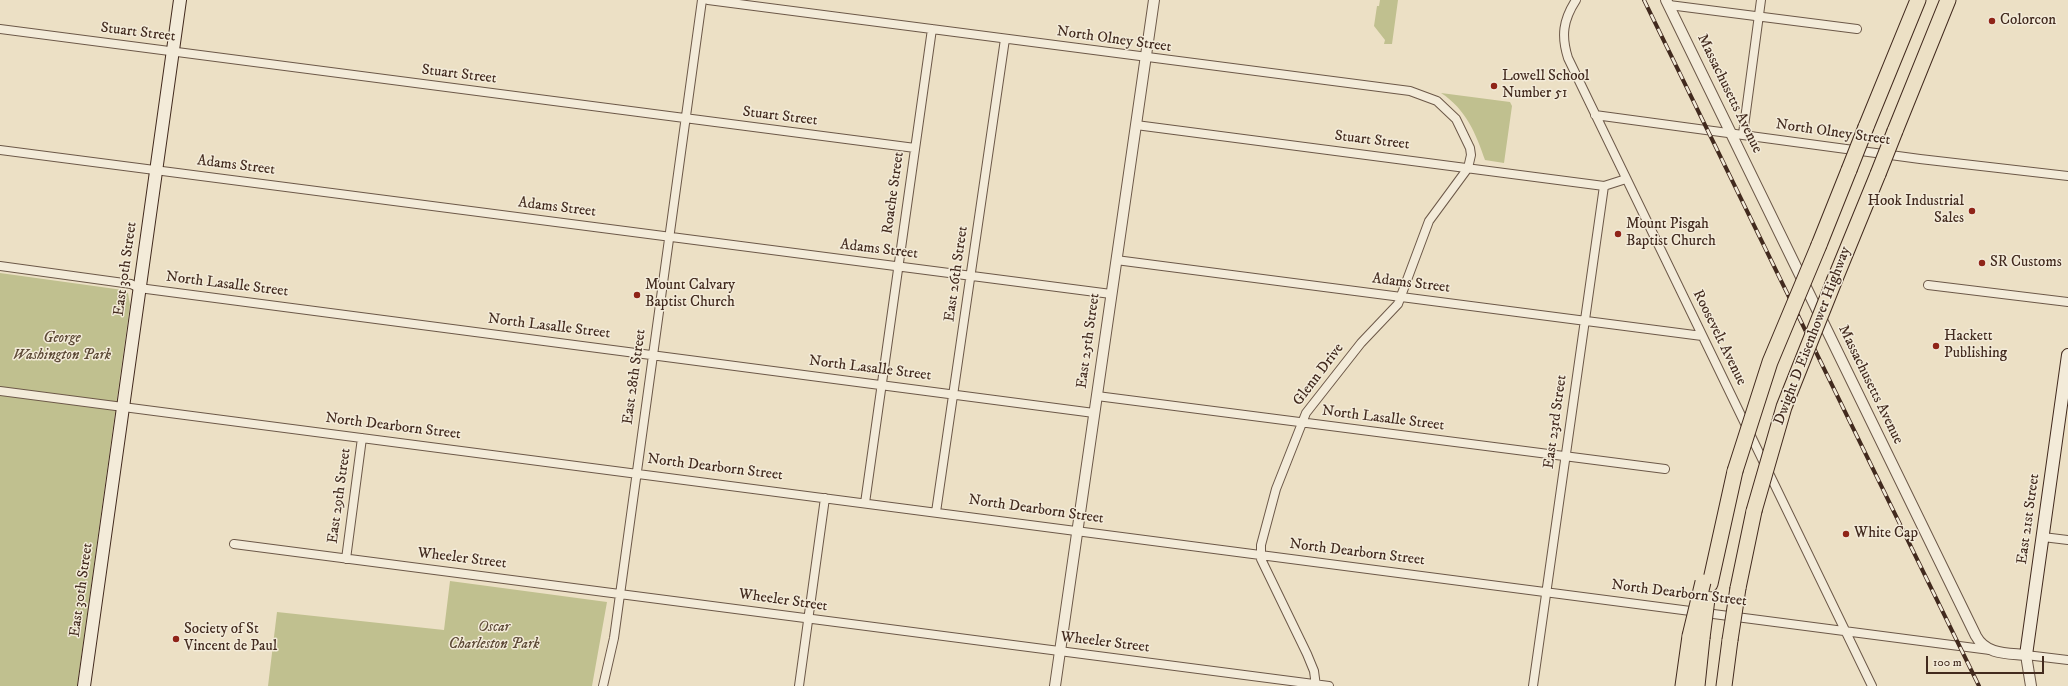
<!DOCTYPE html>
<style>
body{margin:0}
#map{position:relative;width:2068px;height:686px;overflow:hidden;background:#ece0c5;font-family:"IM FELL DW Pica",serif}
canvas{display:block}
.scale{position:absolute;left:1926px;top:656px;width:118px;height:18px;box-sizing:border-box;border:2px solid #422a1e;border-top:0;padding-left:5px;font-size:12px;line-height:14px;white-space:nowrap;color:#422a1e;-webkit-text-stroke:3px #f3ebd9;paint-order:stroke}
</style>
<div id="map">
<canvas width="2068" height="686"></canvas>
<div class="scale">100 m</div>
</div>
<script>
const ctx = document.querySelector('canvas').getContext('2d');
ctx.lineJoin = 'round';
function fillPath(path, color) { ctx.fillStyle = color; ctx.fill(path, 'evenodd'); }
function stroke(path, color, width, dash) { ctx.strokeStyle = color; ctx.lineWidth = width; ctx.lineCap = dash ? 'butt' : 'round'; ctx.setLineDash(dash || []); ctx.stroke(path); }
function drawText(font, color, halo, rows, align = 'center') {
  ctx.font = font + ' "IM FELL DW Pica",serif'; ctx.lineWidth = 3; ctx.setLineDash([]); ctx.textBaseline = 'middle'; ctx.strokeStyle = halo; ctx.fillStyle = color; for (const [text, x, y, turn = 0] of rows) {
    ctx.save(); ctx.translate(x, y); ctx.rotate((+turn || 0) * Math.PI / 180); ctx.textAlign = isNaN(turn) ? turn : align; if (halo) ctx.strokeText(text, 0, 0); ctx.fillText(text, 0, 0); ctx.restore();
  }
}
fillPath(new Path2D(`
 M 1380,0 L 1398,0 L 1392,44 L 1384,44 L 1385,40 L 1374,26 L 1377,6 L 1379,6 Z
 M 1441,93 L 1510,102 L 1512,106 L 1504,163 L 1485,160 C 1476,134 1466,109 1441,93 Z
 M 0,273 L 123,290 L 128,293 L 130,305 L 77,686 L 0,686 Z
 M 450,581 L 607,602 L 592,686 L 268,686 L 277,612 L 444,630 Z`), '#c0c08f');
const minor = new Path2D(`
 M 708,0 L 1410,91 L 1437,101 L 1456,119 L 1470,148 L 1471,155 L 1468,168 L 1429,221 L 1398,304 L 1361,343 L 1306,413 L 1276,489 L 1261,545 L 1261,559 L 1307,654 L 1314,671 L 1316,686
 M 1576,0 C 1563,20 1561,36 1568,58 L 1872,686
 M 1669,5 L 1857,29
 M 0,29 L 915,148
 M 1595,115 L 1920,159 L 2068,176
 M 1136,125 L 1604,186
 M 1743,134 L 1761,0
 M 0,150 L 1111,294
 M 1116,260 L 1702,336
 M 0,266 L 131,284 L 139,288 L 1094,413
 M 1928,285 L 2068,302
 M 0,391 L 1990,650
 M 1097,396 L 1665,469
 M 865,503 L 932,29
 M 936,512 L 1005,39
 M 2043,537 L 2068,540
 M 234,544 L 1329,686
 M 346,559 L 362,438
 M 2026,655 L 2068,660
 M 603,686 L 614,638 L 702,0
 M 799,686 L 825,498
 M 1533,686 L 1604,186 L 1626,179`);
const tertiary = new Path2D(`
 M 1666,0 L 1976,636 C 1986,655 2008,653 2026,655 L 2031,686
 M 1055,686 L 1154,0`);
const secondary = new Path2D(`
 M 2026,655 L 2068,355
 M 84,686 L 180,0`);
const motorway = new Path2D(`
 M 1866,127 L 1918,0
 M 1895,131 L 1948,0
 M 1819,245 L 1849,170
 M 1835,279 L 1878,174
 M 1710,584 L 1735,471
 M 1738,588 L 1754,511
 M 1683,686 L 1690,636
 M 1697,686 L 1702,638
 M 1724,686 L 1730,640`);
stroke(minor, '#6c5848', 10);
stroke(tertiary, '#6c5848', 12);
stroke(secondary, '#422a1e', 14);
stroke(motorway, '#422a1e', 17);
stroke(minor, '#f3ebd9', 8);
stroke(tertiary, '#f3ebd9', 10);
stroke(secondary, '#f3ebd9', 12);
stroke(motorway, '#ece0c5', 15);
const rail = new Path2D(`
 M 1644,0 L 1979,686`);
stroke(rail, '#422a1e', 4);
stroke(rail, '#f3ebd9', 2.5, [8]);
const motorwayBridge = new Path2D(`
 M 1849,170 L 1866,127
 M 1878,174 L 1895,131
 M 1735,471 L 1770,362 L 1819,245
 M 1754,511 L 1784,407 L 1835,279
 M 1690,636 L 1703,582
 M 1702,638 L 1707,599
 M 1730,640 L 1738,588`);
stroke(motorwayBridge, '#422a1e', 17, []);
stroke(motorwayBridge, '#ece0c5', 15);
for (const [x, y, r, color] of [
 [1992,21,4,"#8f2418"],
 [1494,86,4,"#8f2418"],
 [1972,211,4,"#8f2418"],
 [1618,234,4,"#8f2418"],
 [1982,263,4,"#8f2418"],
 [637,295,4,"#8f2418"],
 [1936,346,4,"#8f2418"],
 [1846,534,4,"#8f2418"],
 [176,639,4,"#8f2418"]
]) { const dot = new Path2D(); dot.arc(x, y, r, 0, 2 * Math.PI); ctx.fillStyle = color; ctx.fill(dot); stroke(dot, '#f3ebd9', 1.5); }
drawText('15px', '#422a1e', '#f3ebd9', [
 ["Colorcon",2000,21],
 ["Lowell School",1502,77],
 ["Number 51",1502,94],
 ["Hook Industrial",1964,202,"right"],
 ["Sales",1964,219,"right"],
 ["Mount Pisgah",1626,225],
 ["Baptist Church",1626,242],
 ["SR Customs",1990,263],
 ["Mount Calvary",645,286],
 ["Baptist Church",645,303],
 ["Hackett",1944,337],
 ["Publishing",1944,354],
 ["White Cap",1854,534],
 ["Society of St",184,630],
 ["Vincent de Paul",184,647]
], 'left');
drawText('15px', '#422a1e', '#f3ebd9', [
 ["Stuart Street",138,33,7],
 ["North Olney Street",1114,40,8],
 ["Stuart Street",459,75,7],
 ["Massachusetts Avenue",1729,94,64],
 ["Stuart Street",780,117,7],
 ["North Olney Street",1833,133,8],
 ["Stuart Street",1372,141,7],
 ["Adams Street",236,166,7],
 ["Roache Street",894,193,-82],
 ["Adams Street",557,208,7],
 ["Adams Street",879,250,7],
 ["East 30th Street",126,269,-82],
 ["East 26th Street",957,274,-82],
 ["Adams Street",1411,284,7],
 ["North Lasalle Street",227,285,7],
 ["North Lasalle Street",549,327,7],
 ["Dwight D Eisenhower Highway",1813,336,-69],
 ["Roosevelt Avenue",1719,338,64],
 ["East 25th Street",1089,341,-82],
 ["North Lasalle Street",870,369,7],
 ["Glenn Drive",1319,375,-53],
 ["East 28th Street",635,377,-82],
 ["Massachusetts Avenue",1870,385,64],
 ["North Lasalle Street",1383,419,7],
 ["East 23rd Street",1556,422,-82],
 ["North Dearborn Street",393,427,7],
 ["North Dearborn Street",715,468,7],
 ["East 29th Street",340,496,-82],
 ["North Dearborn Street",1036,510,8],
 ["East 21st Street",2029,519,-82],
 ["North Dearborn Street",1357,553,7],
 ["Wheeler Street",462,559,7],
 ["East 30th Street",82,590,-82],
 ["North Dearborn Street",1679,594,7],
 ["Wheeler Street",783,601,8],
 ["Wheeler Street",1105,643,7]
]);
drawText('italic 15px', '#5b4835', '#f3ebd9', [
 ["George",62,339],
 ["Washington Park",62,356],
 ["Oscar",494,628],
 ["Charleston Park",494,645]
]);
</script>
